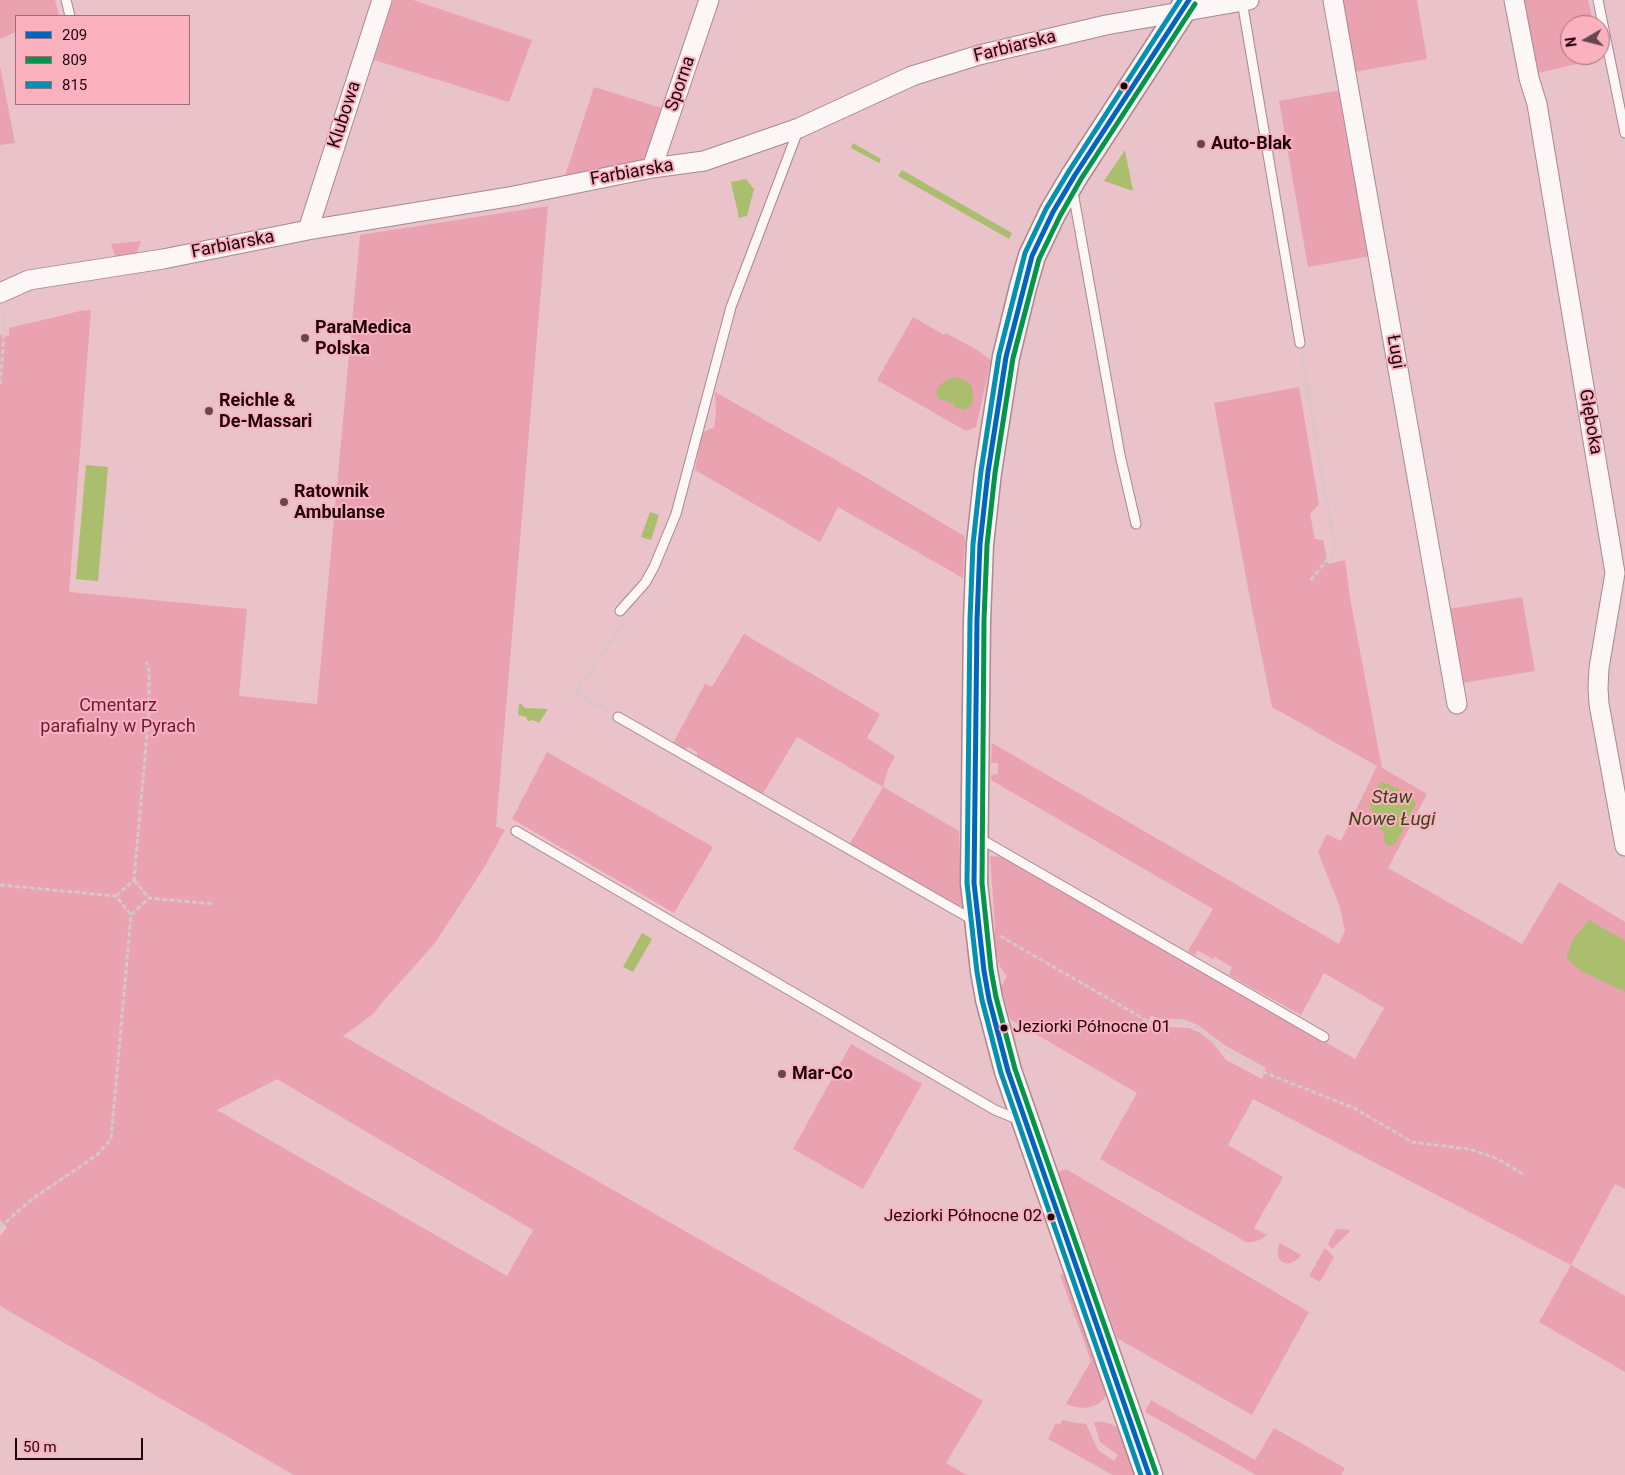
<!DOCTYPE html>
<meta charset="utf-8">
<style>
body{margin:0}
#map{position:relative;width:1625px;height:1475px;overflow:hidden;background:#eac2c9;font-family:Roboto,sans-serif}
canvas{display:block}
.legend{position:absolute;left:15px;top:15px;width:175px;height:90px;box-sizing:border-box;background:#fbb1be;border:1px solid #a26c76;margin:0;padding:6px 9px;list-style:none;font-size:15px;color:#1d050b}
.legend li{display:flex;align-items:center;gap:10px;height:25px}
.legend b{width:25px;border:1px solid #a26c76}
.north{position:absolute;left:1560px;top:15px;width:50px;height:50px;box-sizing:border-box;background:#fbb1be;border:1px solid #a26c76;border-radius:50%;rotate:262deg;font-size:14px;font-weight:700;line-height:20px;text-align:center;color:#1d050b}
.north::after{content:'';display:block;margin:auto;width:18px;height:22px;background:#65474e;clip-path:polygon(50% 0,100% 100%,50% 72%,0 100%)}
.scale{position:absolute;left:15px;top:1438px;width:128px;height:22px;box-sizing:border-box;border:2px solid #1d050b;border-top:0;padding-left:6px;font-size:15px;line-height:18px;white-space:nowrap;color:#1d050b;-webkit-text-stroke:4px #fbb1be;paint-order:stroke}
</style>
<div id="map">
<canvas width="1625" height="1475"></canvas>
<ul class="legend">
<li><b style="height:6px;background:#0065bd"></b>209</li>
<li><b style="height:6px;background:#03964a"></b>809</li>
<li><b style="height:6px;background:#0490b1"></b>815</li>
</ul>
<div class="north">N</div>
<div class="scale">50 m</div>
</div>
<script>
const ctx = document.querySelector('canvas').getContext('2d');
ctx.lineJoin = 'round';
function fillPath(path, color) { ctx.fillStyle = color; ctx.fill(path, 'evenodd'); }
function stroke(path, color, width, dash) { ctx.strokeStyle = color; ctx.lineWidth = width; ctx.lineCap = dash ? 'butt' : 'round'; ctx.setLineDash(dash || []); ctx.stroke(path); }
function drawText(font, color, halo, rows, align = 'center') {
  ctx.font = font + ' Roboto,sans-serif'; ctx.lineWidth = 4; ctx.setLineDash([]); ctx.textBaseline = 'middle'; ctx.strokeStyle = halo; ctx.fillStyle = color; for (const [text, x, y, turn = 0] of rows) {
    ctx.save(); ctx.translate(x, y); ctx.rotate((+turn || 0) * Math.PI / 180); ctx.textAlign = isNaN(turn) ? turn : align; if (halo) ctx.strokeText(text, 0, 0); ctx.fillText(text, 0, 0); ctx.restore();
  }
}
fillPath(new Path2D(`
 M 0,0 L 55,0 L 59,15 L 16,16 L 16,32 L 0,39 Z
 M 393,0 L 413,0 L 532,40 L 509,102 L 374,60 Z
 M 1341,0 L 1417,0 L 1427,59 L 1354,72 Z
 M 1520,0 L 1588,0 L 1594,25 L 1570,25 L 1570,55 L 1600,54 L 1601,58 L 1534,74 Z
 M 0,66 L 15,143 L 0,145 Z
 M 594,87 L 662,108 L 649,148 L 643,160 L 565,176 Z
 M 1341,90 L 1370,256 L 1308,267 L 1279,101 Z
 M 548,206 L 496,826 L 505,830 L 482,871 L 435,943 L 385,999 L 373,1014 L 343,1036 L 983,1401 L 946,1463 L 967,1475 L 294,1475 L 0,1306 L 0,1236 L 7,1227 L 0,1220 L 0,335 L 9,336 L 9,328 L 80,311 L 91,310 L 69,592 L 247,609 L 239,696 L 317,704 L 360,235 ZM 277,1079 L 533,1230 L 507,1276 L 217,1110 Z
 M 141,241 L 136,255 L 116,259 L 111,244 Z
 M 913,317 L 944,335 L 946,333 L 977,350 L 991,360 L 976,427 L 966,431 L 877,380 Z
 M 1299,387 L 1319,504 L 1310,514 L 1315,539 L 1323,540 L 1328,564 L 1345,560 L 1350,598 L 1382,768 L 1427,794 L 1388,868 L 1522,944 L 1559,882 L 1625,922 L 1625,1189 L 1615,1184 L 1571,1265 L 1625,1296 L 1625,1372 L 1539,1322 L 1571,1265 L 1253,1099 L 1228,1145 L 1283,1177 L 1254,1228 L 1267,1235 C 1260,1240 1255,1243 1246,1242 L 1100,1159 L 1137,1093 L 1010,1019 L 1001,987 L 1007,976 C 995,965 994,942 995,926 L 990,856 L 1002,857 L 1355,1059 L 1384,1008 L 1324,973 L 1301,1015 L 1229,975 L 1232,967 L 1215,957 L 1213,959 L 1197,950 L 1195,956 L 1188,951 L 1213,909 L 991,780 L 991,775 L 998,774 L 998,763 L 991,763 L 992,743 L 1339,944 L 1345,931 L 1340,907 L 1318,852 L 1327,834 L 1341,841 L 1377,766 L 1272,707 L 1250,599 L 1214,403 ZM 1151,1016 L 1163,1019 L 1183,1019 L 1198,1025 L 1226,1046 L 1266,1068 L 1262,1079 L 1226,1060 L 1212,1042 L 1199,1032 L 1189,1028 L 1146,1026 Z
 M 715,392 L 857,472 L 964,536 L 965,538 L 963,578 L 838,507 L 820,542 L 695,470 L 702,433 L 714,427 L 716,414 Z
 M 1522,597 L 1535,671 L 1462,683 L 1449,609 Z
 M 744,634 L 880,714 L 867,738 L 895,756 L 887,772 L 883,787 L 959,831 L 962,906 L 958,906 L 849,845 L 883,787 L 797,737 L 762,795 L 697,756 L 697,752 L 689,747 L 685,749 L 673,743 L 705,684 L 712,687 Z
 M 547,752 L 713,847 L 674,913 L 512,819 Z
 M 851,1044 L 922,1084 L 863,1189 L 793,1149 Z
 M 1066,1169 L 1309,1312 L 1252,1415 L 1117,1338 L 1058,1172 Z
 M 1336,1229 L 1351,1230 L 1332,1249 L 1328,1244 Z
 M 1280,1243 L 1301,1255 C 1289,1272 1271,1261 1280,1243 Z
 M 1325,1248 L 1334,1257 L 1320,1282 L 1309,1276 Z
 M 1066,1274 L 1107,1394 C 1099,1410 1081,1410 1066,1404 L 1091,1361 L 1060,1275 Z
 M 1151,1400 L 1255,1460 L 1274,1428 L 1345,1468 L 1341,1475 L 1256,1475 L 1145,1412 Z
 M 1062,1420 L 1070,1422 L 1086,1424 L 1098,1450 L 1114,1461 L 1118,1455 L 1100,1442 L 1094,1422 C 1102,1420 1112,1424 1119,1428 L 1136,1475 L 1113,1475 L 1048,1439 L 1056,1423 L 1060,1425 Z`), '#eaa2b0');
fillPath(new Path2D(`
 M 853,143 L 881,159 L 879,163 L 851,148 Z
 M 1125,150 L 1133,191 L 1104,181 Z
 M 902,170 L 1012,233 L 1009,239 L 898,176 Z
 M 746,179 L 754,189 L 747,216 L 739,218 L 731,182 Z
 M 956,377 L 965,380 L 971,385 L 973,394 L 972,405 L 965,410 L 957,408 L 952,403 L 938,399 L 936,390 C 942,382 946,379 956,377 Z
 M 86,465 L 108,467 L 98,581 L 76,579 Z
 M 650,512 L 659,515 L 651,540 L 641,537 Z
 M 520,703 L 525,708 L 548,709 L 539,723 L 533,720 L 528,721 L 526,717 L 518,715 L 519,704 Z
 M 1381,782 C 1394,787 1409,791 1416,803 L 1397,841 L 1391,846 L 1385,844 L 1384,833 L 1375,822 L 1369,801 L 1375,790 Z
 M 1589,920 L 1625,941 L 1625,992 L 1581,971 L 1566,958 L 1573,939 Z
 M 642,933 L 652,939 L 633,972 L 623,967 Z`), '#aabe6d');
const lane = new Path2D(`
 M 66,0 L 70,16
 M 1598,0 L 1625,133
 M 1242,1 L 1300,343
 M 1073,192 L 1120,455 L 1136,524
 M 620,611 L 645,583 L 654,567 L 676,514 L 731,307 L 799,128
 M 618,717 L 973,920
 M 516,831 L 995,1110 L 1012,1117 L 1021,1119
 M 979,838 L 1324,1037`);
const street = new Path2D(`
 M 1333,0 L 1457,704
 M 1514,0 L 1529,78 L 1537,104 L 1615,573 L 1599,668 L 1598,688 L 1599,704 L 1625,846
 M 652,168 L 709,0
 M 308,230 L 382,0
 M 0,293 L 29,280 L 163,259 L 308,230 L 514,196 L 652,168 L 704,161 L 799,128 L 912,76 L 979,55 L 1106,25 L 1249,0`);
const secondary = new Path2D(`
 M 1149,1475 L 1008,1071 L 989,999 L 984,971 L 974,883 L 977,620 L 980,544 L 988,472 L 1006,357 L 1023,287 L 1032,256 L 1053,212 L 1075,175 L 1189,0`);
stroke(lane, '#a7898f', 11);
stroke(street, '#a7898f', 21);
stroke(secondary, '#a7898f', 29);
stroke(new Path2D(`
 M 1302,354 L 1335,550 L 1309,582
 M 0,384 L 4,336 L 3,310
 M 608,711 L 575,693 L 624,622
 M 134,880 L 149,898
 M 0,885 L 116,896 L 131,915
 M 116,896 L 134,880 L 149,712 L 149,670 L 146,662
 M 1000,936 L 1144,1019 L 1152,1022 L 1181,1022 L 1196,1027 L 1230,1053 L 1263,1072 L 1354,1108 L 1412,1142 L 1469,1149 L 1498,1159 L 1524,1175
 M 0,1227 L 31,1200 L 97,1155 L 111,1139 L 131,915 L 149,898 L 214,904`), '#d3c7c9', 3, [5, 2.5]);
stroke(lane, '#fcf6f7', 9);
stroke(street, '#fcf6f7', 19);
stroke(secondary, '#fcf6f7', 26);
stroke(new Path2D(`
 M 1149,1475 L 1008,1071 L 989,999 L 984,971 L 974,883 L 977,620 L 980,544 L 988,472 L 1006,357 L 1032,256 L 1053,212 L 1075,175 L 1189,0`), '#0065bd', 5);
stroke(new Path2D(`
 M 1156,1473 L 1015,1069 L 996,997 L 991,970 L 982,883 L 984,620 L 987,545 L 995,473 L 1013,358 L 1039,259 L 1060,216 L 1081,179 L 1195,4`), '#03964a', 5);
stroke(new Path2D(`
 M 1141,1475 L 1001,1073 L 982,1000 L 977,972 L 967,883 L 970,620 L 973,544 L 981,471 L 999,355 L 1025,253 L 1046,209 L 1069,171 L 1180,0`), '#0490b1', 5);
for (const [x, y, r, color] of [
 [1124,86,4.5,"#1d050b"],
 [1201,144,5,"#65474e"],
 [305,338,5,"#65474e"],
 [209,411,5,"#65474e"],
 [284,502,5,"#65474e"],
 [1004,1028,4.5,"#1d050b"],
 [782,1074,5,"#65474e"],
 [1051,1217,4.5,"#1d050b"]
]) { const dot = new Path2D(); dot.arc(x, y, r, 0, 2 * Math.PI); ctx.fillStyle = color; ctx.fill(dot); stroke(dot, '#fbb1be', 2); }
drawText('17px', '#1d050b', '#fbb1be', [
 ["Jeziorki Północne 01",1013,1028],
 ["Jeziorki Północne 02",1042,1217,"right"]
], 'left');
drawText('18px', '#1d050b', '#fbb1be', [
 ["Farbiarska",1015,47,-14],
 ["Sporna",681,84,-71],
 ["Klubowa",345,115,-72],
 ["Farbiarska",632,173,-10],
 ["Farbiarska",233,245,-11],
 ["Ługi",1395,352,80],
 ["Głęboka",1590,422,80]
]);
drawText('bold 18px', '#1d050b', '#fbb1be', [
 ["Auto-Blak",1211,144],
 ["ParaMedica",315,328],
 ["Polska",315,349],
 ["Reichle &",219,401],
 ["De-Massari",219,422],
 ["Ratownik",294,492],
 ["Ambulanse",294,513],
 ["Mar-Co",792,1074]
], 'left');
drawText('18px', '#691c32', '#fbb1be', [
 ["Cmentarz",118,706],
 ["parafialny w Pyrach",118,727]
]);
drawText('italic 19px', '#344617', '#fbb1be', [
 ["Staw",1392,798],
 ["Nowe Ługi",1392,820]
]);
</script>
